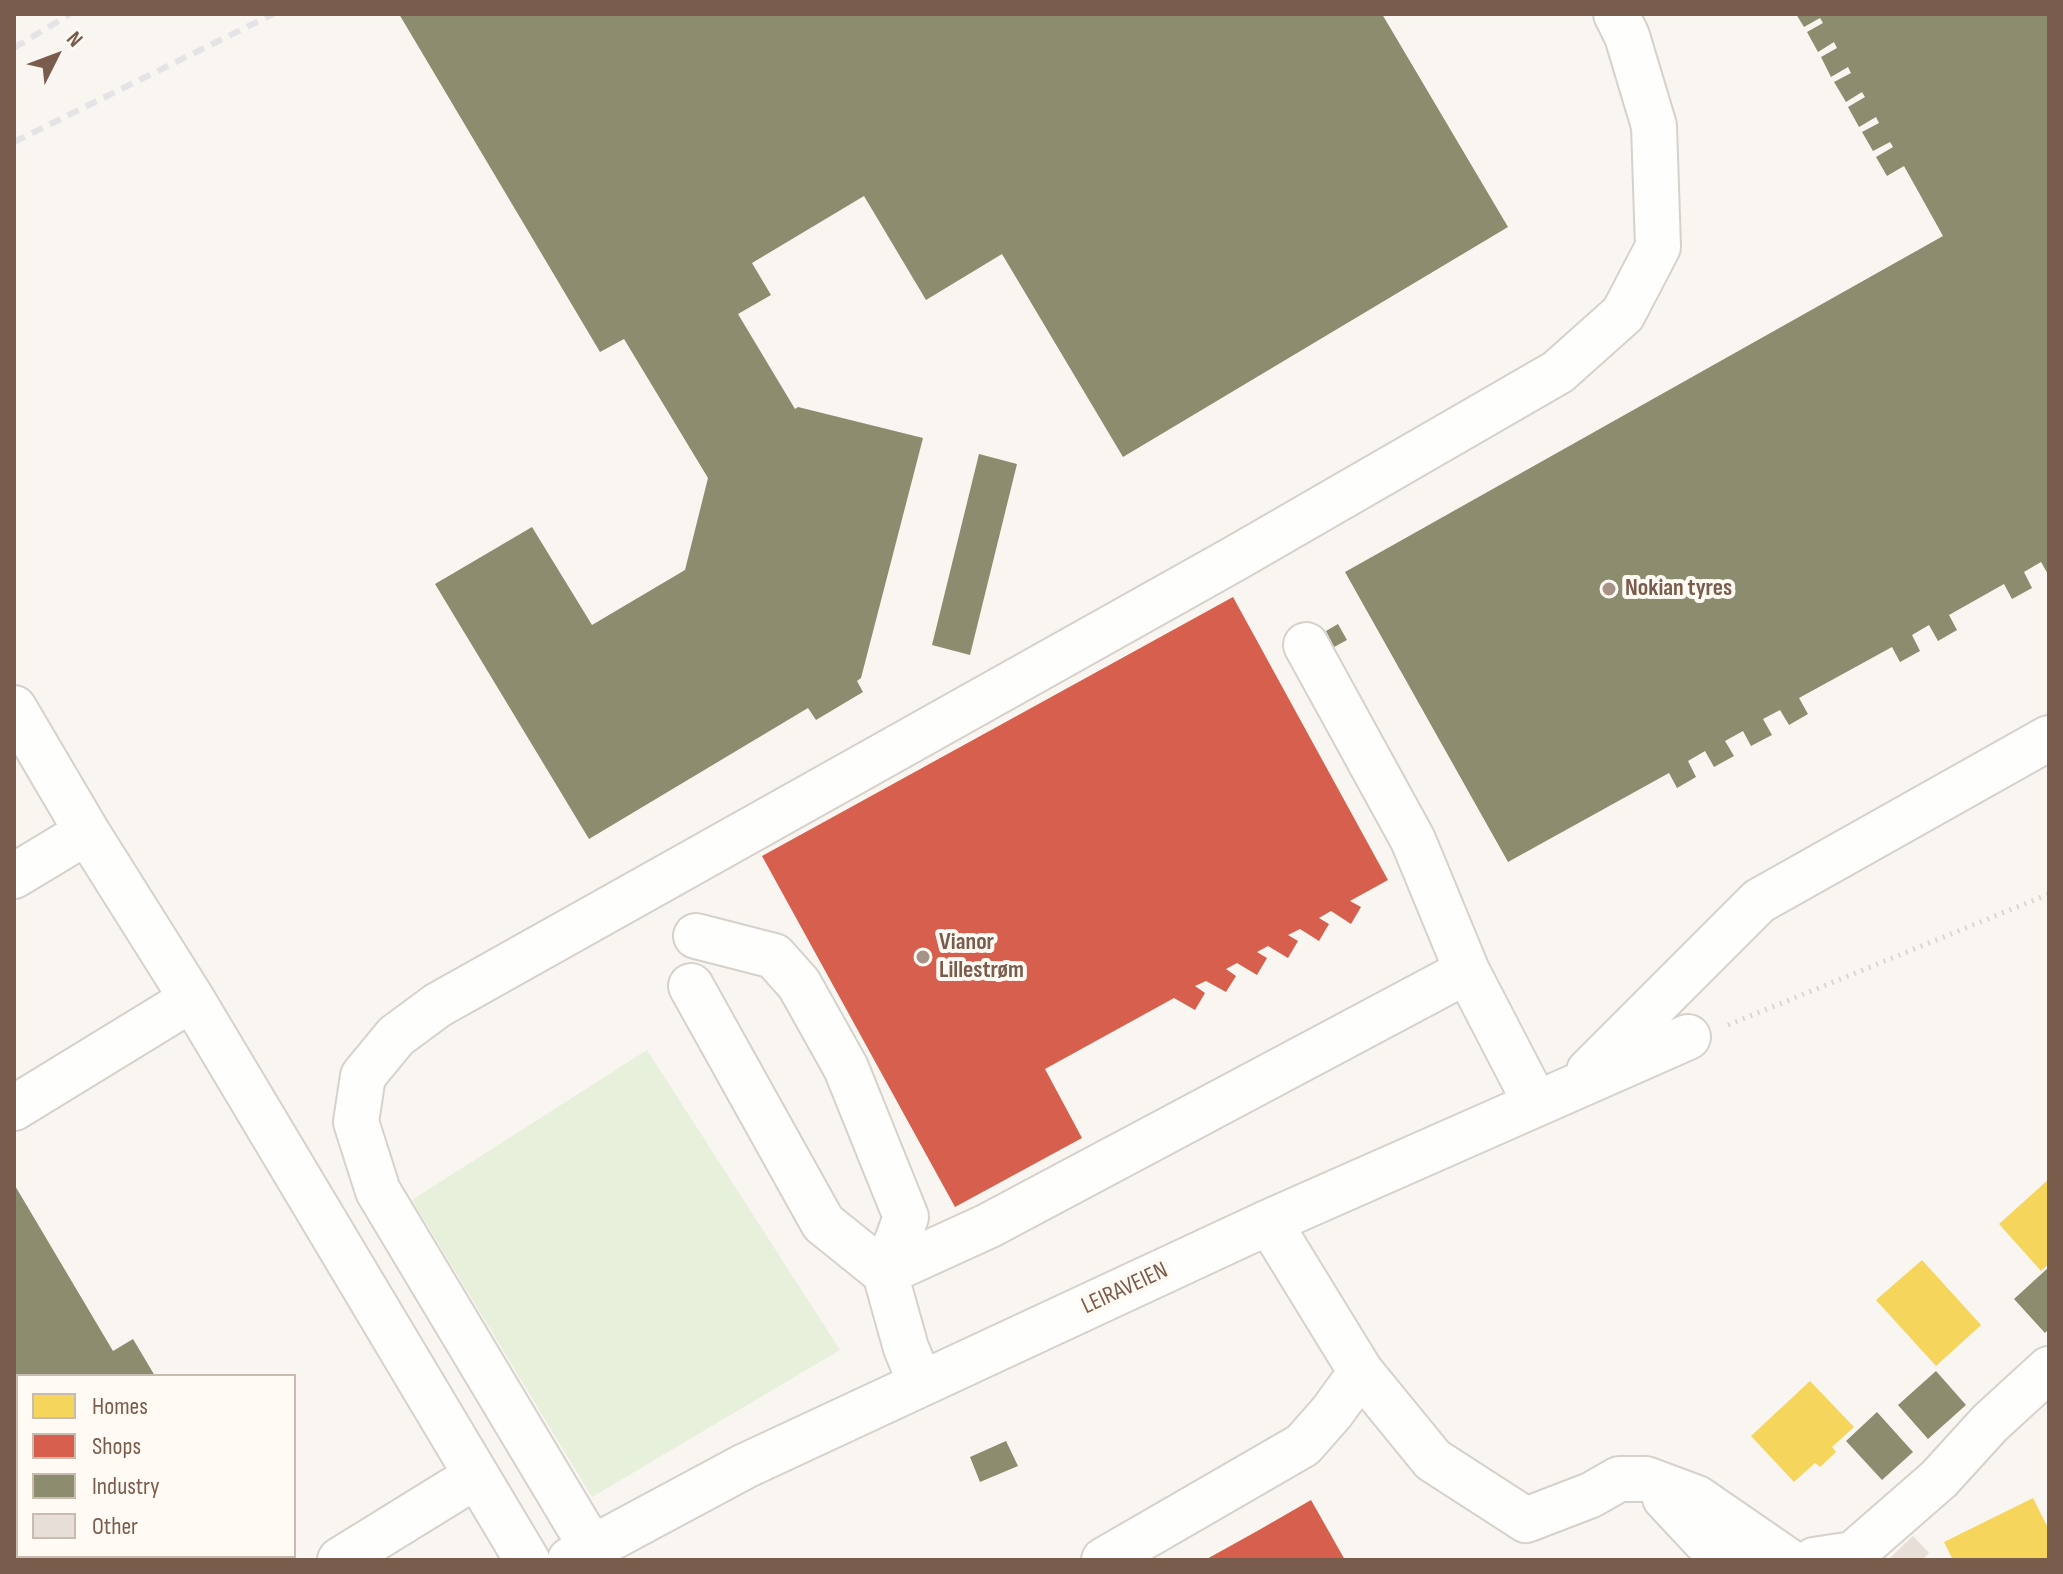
<!DOCTYPE html>
<meta charset="utf-8">
<style>
body{margin:0}
#map{position:relative;width:2063px;height:1574px;overflow:hidden;background:#f9f5f0;font-family:"Sofia Sans Condensed",sans-serif}
canvas{display:block}
.frame{position:absolute;inset:0;border:16px solid #7a5c4d;pointer-events:none}
.legend{position:absolute;left:16px;top:1374px;width:280px;height:184px;box-sizing:border-box;background:#fffaf3;border:2px solid #cabbb1;margin:0;padding:10px 14px;list-style:none;font-size:24px;color:#7a5c4d}
.legend li{display:flex;align-items:center;gap:16px;height:40px}
.legend b{width:40px;border:2px solid #cabbb1}
.north{position:absolute;left:16px;top:16px;width:80px;height:80px;-webkit-text-stroke:6px #fffaf3;paint-order:stroke;rotate:48deg;font-size:22px;font-weight:700;line-height:32px;text-align:center;color:#7a5c4d}
.north::after{content:'';display:block;margin:auto;width:28px;height:36px;background:#7a5c4d;clip-path:polygon(50% 0,100% 100%,50% 72%,0 100%)}
</style>
<div id="map">
<canvas width="2063" height="1574"></canvas>
<div class="frame"></div>
<ul class="legend">
<li><b style="height:22px;background:#f6d55c"></b>Homes</li>
<li><b style="height:22px;background:#d6604d"></b>Shops</li>
<li><b style="height:22px;background:#8c8c6e"></b>Industry</li>
<li><b style="height:22px;background:#e6ded7"></b>Other</li>
</ul>
<div class="north">N</div>
</div>
<script>
const ctx = document.querySelector('canvas').getContext('2d');
ctx.lineJoin = 'round';
function fillPath(path, color) { ctx.fillStyle = color; ctx.fill(path, 'evenodd'); }
function stroke(path, color, width, dash) { ctx.strokeStyle = color; ctx.lineWidth = width; ctx.lineCap = dash ? 'butt' : 'round'; ctx.setLineDash(dash || []); ctx.stroke(path); }
function drawText(font, color, halo, rows, align = 'center') {
  ctx.font = font + ' "Sofia Sans Condensed",sans-serif'; ctx.lineWidth = 8; ctx.setLineDash([]); ctx.textBaseline = 'middle'; ctx.strokeStyle = halo; ctx.fillStyle = color; for (const [text, x, y, turn = 0] of rows) {
    ctx.save(); ctx.translate(x, y); ctx.rotate((+turn || 0) * Math.PI / 180); ctx.textAlign = isNaN(turn) ? turn : align; if (halo) ctx.strokeText(text, 0, 0); ctx.fillText(text, 0, 0); ctx.restore();
  }
}
fillPath(new Path2D(`
 M 647,1050 L 840,1350 L 592,1497 L 412,1200 Z`), '#e7f0db');
fillPath(new Path2D(`
 M 2049,1179 L 2049,1264 L 2041,1271 L 1999,1224 Z
 M 1922,1260 L 1981,1325 L 1936,1366 L 1876,1300 Z
 M 1810,1381 L 1854,1427 L 1832,1447 L 1836,1452 L 1820,1467 L 1815,1463 L 1794,1482 L 1751,1436 Z
 M 2033,1498 L 2049,1530 L 2049,1560 L 1953,1560 L 1944,1542 Z`), '#f6d55c');
fillPath(new Path2D(`
 M 1233,597 L 1388,880 L 1350,901 L 1361,907 L 1351,924 L 1331,911 L 1319,918 L 1329,924 L 1319,941 L 1300,929 L 1288,935 L 1298,941 L 1288,958 L 1268,946 L 1257,952 L 1267,958 L 1257,975 L 1237,963 L 1226,969 L 1236,976 L 1226,992 L 1206,981 L 1195,986 L 1205,993 L 1195,1010 L 1174,998 L 1045,1069 L 1082,1138 L 955,1207 L 762,856 Z
 M 1311,1500 L 1345,1560 L 1205,1560 L 1259,1530 Z`), '#d6604d');
fillPath(new Path2D(`
 M 399,14 L 1382,14 L 1508,227 L 1123,457 L 1002,254 L 926,300 L 864,196 L 752,263 L 771,295 L 738,314 L 795,409 L 798,407 L 923,438 L 861,678 L 857,681 L 863,692 L 816,720 L 808,708 L 589,839 L 435,584 L 532,527 L 592,625 L 685,570 L 708,478 L 624,339 L 600,352 Z
 M 1796,14 L 2049,14 L 2049,576 L 2041,562 L 2024,572 L 2032,588 L 2012,599 L 2004,584 L 1949,615 L 1957,630 L 1938,641 L 1929,625 L 1912,635 L 1920,651 L 1900,662 L 1892,647 L 1799,698 L 1808,714 L 1789,725 L 1780,710 L 1763,719 L 1772,735 L 1751,746 L 1743,731 L 1725,741 L 1734,756 L 1714,767 L 1705,751 L 1688,761 L 1696,777 L 1677,788 L 1669,773 L 1508,862 L 1345,572 L 1943,236 L 1904,166 L 1887,176 L 1876,157 L 1893,147 L 1890,142 L 1873,151 L 1862,132 L 1879,123 L 1876,117 L 1859,127 L 1848,107 L 1865,97 L 1862,92 L 1846,102 L 1834,82 L 1851,73 L 1848,67 L 1831,77 L 1821,57 L 1837,48 L 1834,42 L 1818,52 L 1807,32 L 1823,23 L 1820,18 L 1804,27 Z
 M 979,454 L 1017,464 L 970,655 L 932,645 Z
 M 1338,624 L 1347,640 L 1334,647 L 1326,631 Z
 M 14,1184 L 113,1351 L 133,1339 L 155,1376 L 18,1376 L 18,1555 L 14,1557 Z
 M 2049,1267 L 2049,1329 L 2045,1333 L 2014,1299 Z
 M 1936,1371 L 1966,1405 L 1928,1439 L 1898,1405 Z
 M 1877,1412 L 1913,1452 L 1882,1480 L 1846,1441 Z
 M 1006,1441 L 1018,1466 L 980,1482 L 970,1457 Z`), '#8c8c6e');
fillPath(new Path2D(`
 M 1913,1536 L 1929,1553 L 1922,1560 L 1888,1560 Z`), '#e6ded7');
const minor = new Path2D(`
 M 1306,645 L 1413,840 L 1467,971 L 1536,1104
 M 14,708 L 87,832 L 192,999 L 527,1560
 M 14,876 L 87,832
 M 696,936 L 774,956 L 799,984 L 846,1068 L 906,1217 L 885,1273 L 906,1348 L 921,1384
 M 691,986 L 823,1223 L 885,1273 L 988,1226 L 1467,971
 M 1589,1071 L 1759,901 L 2049,738
 M 14,1108 L 192,999
 M 1269,1222 L 1361,1372 L 1433,1460 L 1526,1520 L 1591,1495 L 1619,1479 L 1646,1479 L 1697,1498 L 1787,1560
 M 1665,1498 L 1723,1560
 M 340,1560 L 476,1476
 M 570,1560 L 745,1466 L 1269,1222 L 1688,1037
 M 599,1560 L 378,1191 L 356,1122 L 363,1076 L 396,1036 L 438,1005 L 1234,559 L 1558,372 L 1623,314 L 1658,247 L 1654,126 L 1627,36 L 1616,14
 M 1104,1560 L 1303,1445 L 1332,1412 L 1361,1372
 M 1814,1560 L 1853,1554 L 1939,1479 L 1990,1423 L 2049,1369`);
stroke(minor, '#d7d1cb', 48);
stroke(new Path2D(`
 M 1728,1025 L 2049,894`), '#dcd5d0', 5, [2, 6]);
stroke(minor, '#fefefd', 44);
stroke(new Path2D(`
 M 14,48 L 70,14
 M 14,142 L 273,14`), '#e6e3e7', 6, [12, 8]);
for (const [x, y, r, color] of [
 [1609,589,8,"#a69286"],
 [923,957,8,"#a69286"]
]) { const dot = new Path2D(); dot.arc(x, y, r, 0, 2 * Math.PI); ctx.fillStyle = color; ctx.fill(dot); stroke(dot, '#fffaf3', 3); }
drawText('bold 24px', '#7a5c4d', '#fffaf3', [
 ["Nokian tyres",1625,589],
 ["Vianor",939,943],
 ["Lillestrøm",939,971]
], 'left');
drawText('24px', '#7a5c4d', '#fffaf3', [
 ["LEIRAVEIEN",1125,1289,-25]
]);
</script>
